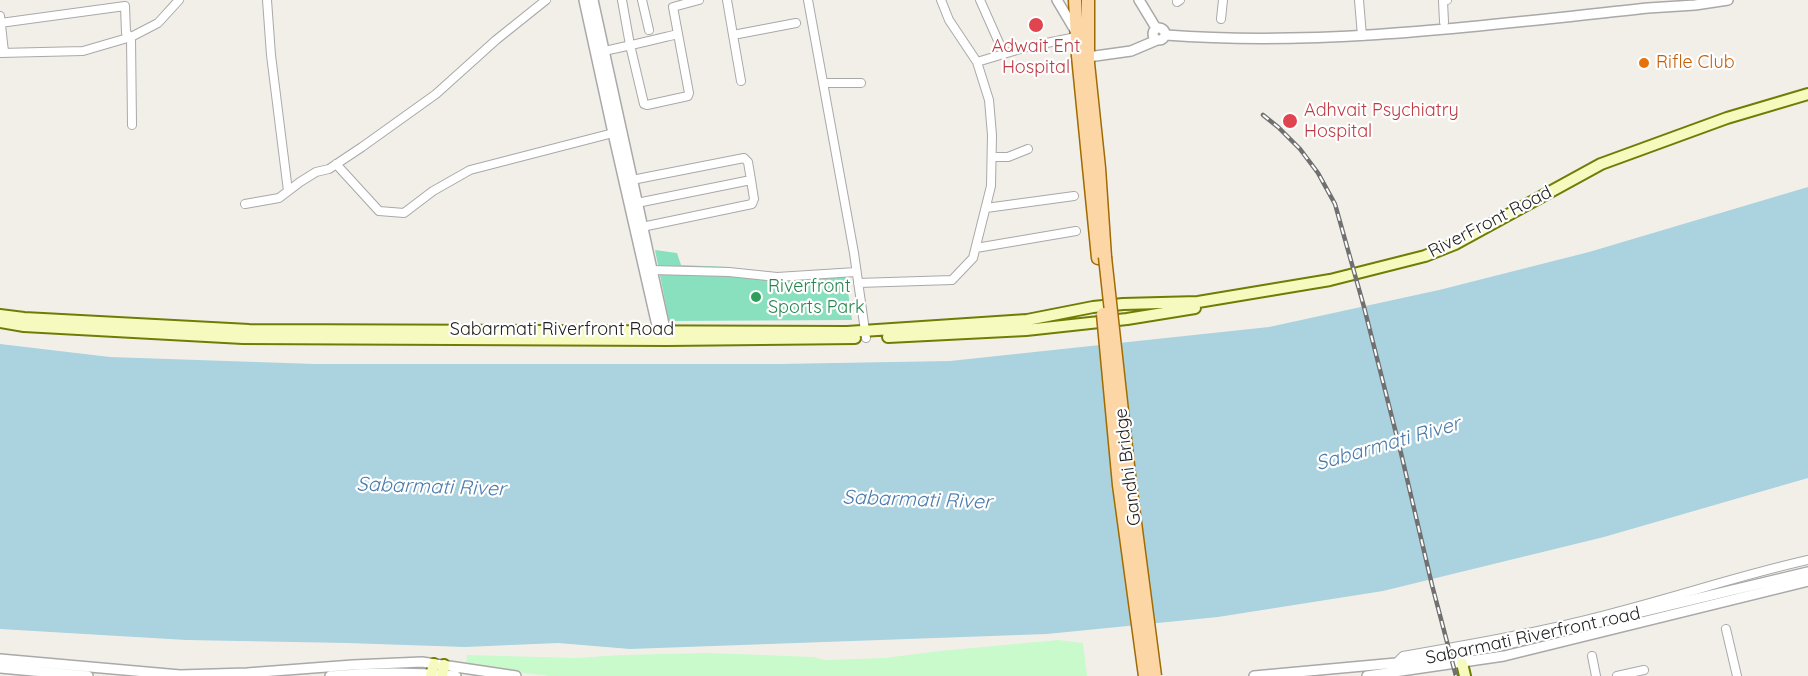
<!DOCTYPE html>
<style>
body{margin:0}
canvas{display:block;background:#f2efe9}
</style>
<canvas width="1808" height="676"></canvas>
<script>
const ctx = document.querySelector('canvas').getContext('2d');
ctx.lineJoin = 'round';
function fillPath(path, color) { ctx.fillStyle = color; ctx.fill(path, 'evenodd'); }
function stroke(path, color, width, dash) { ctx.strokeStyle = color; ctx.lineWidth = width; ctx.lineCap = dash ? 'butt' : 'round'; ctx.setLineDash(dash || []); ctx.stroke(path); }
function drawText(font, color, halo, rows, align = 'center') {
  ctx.font = font + ' Quicksand,sans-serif'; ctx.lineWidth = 4.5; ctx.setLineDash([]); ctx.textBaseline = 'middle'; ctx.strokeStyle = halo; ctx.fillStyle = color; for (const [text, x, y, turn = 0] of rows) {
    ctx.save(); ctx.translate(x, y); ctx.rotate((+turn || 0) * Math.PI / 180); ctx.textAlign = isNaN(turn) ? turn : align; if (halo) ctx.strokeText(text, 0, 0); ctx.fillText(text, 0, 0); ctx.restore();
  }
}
fillPath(new Path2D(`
 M 1058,640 L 1083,643 L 1087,676 L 550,676 L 466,666 L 467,655 L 577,658 L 622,655 L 709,653 L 814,657 L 824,660 L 885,658 L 940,651 Z`), '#c8facc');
fillPath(new Path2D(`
 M 655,250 L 677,253 L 681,265 L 729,267 L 745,271 L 785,273 L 845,270 L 852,320 L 669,321 Z`), '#88e0be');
fillPath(new Path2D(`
 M 1808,187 L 1808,478 L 1604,537 L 1383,591 L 1218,617 L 1047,634 L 630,649 L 558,643 L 465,647 L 347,643 L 186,640 L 0,629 L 0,344 L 110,357 L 315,364 L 778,364 L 950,361 L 1269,327 L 1439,290 L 1589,252 Z`), '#aad3df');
const minor = new Path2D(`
 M 267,0 L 271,55 L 288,191
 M 642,0 L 649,30
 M 727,0 L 733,35 L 796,23
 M 808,0 L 854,253 L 866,338
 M 980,0 L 1004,54
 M 1359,0 L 1362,36
 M 1177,2 L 1180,0
 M 0,16 L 4,52
 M 1221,19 L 1223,0
 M 1444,22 L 1443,1 L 1447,0
 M 0,23 L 125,6 L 126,33 L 131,37 L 158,23 L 179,0
 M 678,34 L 673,7 L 699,0
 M 733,35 L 741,81
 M 604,51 C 629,46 653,40 678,34 L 689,93 L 688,96 L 647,105 L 644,104 L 630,45 L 622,0
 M 0,53 L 83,51 L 131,37 L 132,125
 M 977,62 L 1027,47 L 1076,37
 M 823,83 L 861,83
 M 992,157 L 1008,157 L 1028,149
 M 336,164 L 379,211 L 404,213 L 433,191 L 470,170 L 617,132
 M 632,180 L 744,158 L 748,162 L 751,180 L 637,203
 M 245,204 L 279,198 L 300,182 L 316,172 L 329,169 L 362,147 L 436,94 L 496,40 L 546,0
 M 986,208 L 1074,196
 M 642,227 L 752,204 L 754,199 L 751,180
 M 976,248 L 1076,231
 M 652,270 L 729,272 L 777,277 L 856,272
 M 858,283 L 952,280 L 973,258 L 991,186 L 992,135 L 989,100 L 977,62 L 949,20 L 941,0
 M 1726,629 L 1737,676
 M 1592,656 L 1596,676
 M 1396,663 L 1403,656 C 1472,644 1541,632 1609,614 C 1676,597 1741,575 1808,560
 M 1617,676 L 1644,670`);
const tertiary = new Path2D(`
 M 584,0 L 613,133 L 658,330 L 658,337
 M 593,0 L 667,338
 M 1057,0 L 1076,32
 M 1139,0 L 1156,28
 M1153 34a6 6 0 1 1 12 0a6 6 0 1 1-12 0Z
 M 1166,35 C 1327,47 1488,25 1648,8 L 1695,5 L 1728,0
 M 1088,57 L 1131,51 L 1157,40
 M 0,659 L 180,675 L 247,673 L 353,665 L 422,662 L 516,676
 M 0,668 L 88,676
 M 330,676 C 372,672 413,672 456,676
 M 1254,676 L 1396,663 L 1495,647 L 1808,572
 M 1367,676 L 1504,656 L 1808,581`);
const secondary = new Path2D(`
 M 0,315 L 24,318 L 249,330 L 847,332 L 1027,320 L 1093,307 L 1123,304 L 1198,302 L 1330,280 L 1425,256 L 1455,244 L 1601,164 L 1727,118 L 1808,94
 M 0,322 L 24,326 L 243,338 L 667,340 L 855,338
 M 888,337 L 1026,330 L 1127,319 L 1195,308
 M 1462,663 L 1465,676
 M 431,676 L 434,664
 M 442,676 L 444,665`);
const primary = new Path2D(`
 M 1075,0 L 1078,56 L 1098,258
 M 1088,0 L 1088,63 L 1099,168 L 1105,257`);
stroke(minor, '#a9a9a9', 10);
stroke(tertiary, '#a9a9a9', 12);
stroke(secondary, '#707d05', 14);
stroke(primary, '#a06b00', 15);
stroke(minor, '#fff', 8);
stroke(tertiary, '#fff', 9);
stroke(secondary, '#f7fabf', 10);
stroke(primary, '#fcd6a4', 12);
const rail = new Path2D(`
 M 1263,115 L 1278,127 L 1300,149 L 1318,173 L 1335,204 L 1364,307 L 1401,453 L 1432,585 L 1456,676`);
stroke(rail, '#707070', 4.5);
stroke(rail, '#fff', 2, [7]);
const primaryBridge = new Path2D(`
 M 1105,257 L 1130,484 L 1155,676
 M 1103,314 L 1119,485 L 1145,676`);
stroke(primaryBridge, '#a06b00', 15, []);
stroke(primaryBridge, '#fcd6a4', 12);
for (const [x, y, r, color] of [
 [1036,25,8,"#e0444e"],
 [1644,63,6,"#e8710a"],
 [1290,121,8,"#e0444e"],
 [756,297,6,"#2e9e5b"]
]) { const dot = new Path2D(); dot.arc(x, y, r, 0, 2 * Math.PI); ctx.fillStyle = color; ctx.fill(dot); stroke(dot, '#fff', 2); }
drawText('18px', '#be3a42', '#fff', [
 ["Adwait Ent",1036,47],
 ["Hospital",1036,68],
 ["Adhvait Psychiatry",1304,111,"left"],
 ["Hospital",1304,132,"left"]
]);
drawText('18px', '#c56008', '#fff', [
 ["Rifle Club",1656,63]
], 'left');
drawText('18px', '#222', '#fff', [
 ["RiverFront Road",1490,222,-27],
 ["Sabarmati Riverfront Road",562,330],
 ["Gandhi Bridge",1128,467,-97],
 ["Sabarmati Riverfront road",1533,636,-12]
]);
drawText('18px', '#27864d', '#fff', [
 ["Riverfront",768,287],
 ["Sports Park",768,308]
], 'left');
drawText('italic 20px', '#4a7aab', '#fff', [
 ["Sabarmati River",1388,444,-16],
 ["Sabarmati River",431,487,2],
 ["Sabarmati River",917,500,2]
]);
</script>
